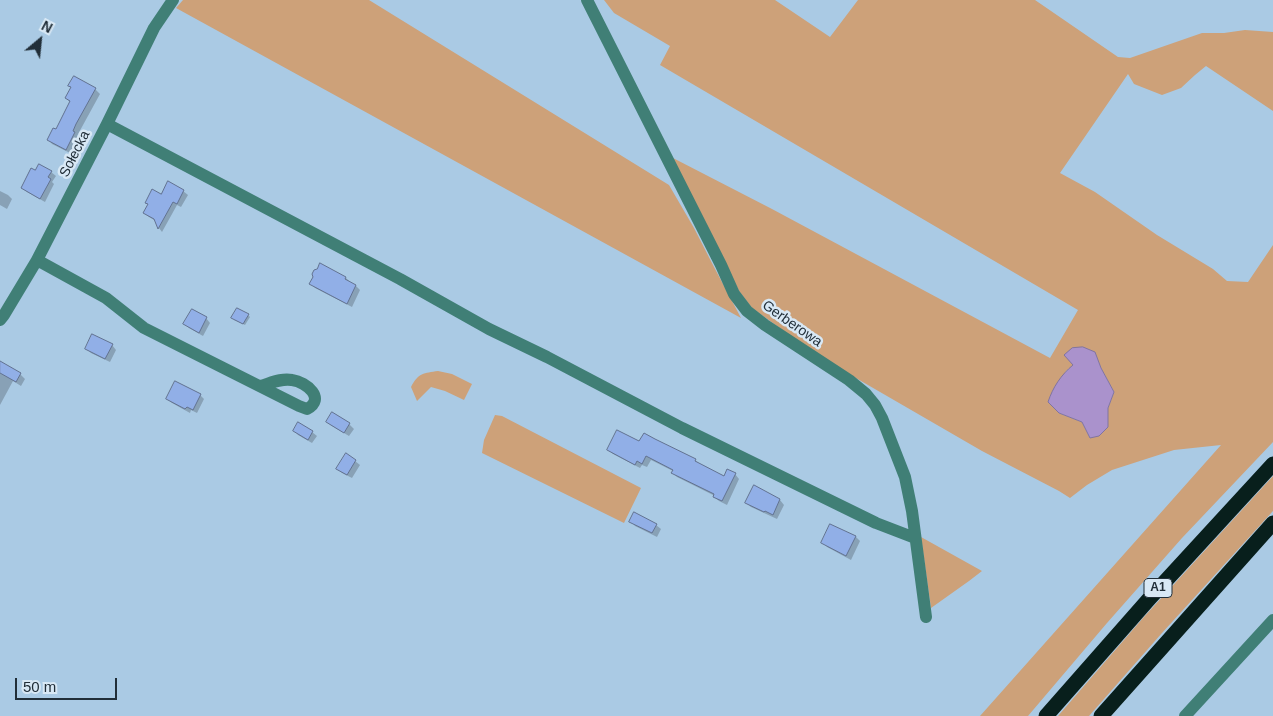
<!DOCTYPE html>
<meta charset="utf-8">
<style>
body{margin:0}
#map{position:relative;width:1273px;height:716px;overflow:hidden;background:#aacae4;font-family:Helvetica,sans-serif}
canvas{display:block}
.north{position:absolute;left:15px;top:15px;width:50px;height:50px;-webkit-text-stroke:4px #d8e8f5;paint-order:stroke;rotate:28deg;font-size:14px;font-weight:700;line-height:20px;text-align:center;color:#212e38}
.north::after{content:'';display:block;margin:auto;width:18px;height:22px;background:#212e38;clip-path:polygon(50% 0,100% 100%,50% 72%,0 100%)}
.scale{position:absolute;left:15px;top:678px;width:102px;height:22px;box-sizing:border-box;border:2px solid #212e38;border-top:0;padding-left:6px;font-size:15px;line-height:18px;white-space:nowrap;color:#212e38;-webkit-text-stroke:4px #d8e8f5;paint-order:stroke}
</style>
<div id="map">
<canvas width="1273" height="716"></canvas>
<div class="north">N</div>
<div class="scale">50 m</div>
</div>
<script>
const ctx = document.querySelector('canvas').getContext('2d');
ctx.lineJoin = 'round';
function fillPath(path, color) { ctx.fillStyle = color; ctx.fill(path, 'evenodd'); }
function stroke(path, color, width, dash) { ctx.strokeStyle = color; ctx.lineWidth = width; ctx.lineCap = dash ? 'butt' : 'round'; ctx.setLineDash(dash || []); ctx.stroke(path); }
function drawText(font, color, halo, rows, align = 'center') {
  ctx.font = font + ' Helvetica,sans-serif'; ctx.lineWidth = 5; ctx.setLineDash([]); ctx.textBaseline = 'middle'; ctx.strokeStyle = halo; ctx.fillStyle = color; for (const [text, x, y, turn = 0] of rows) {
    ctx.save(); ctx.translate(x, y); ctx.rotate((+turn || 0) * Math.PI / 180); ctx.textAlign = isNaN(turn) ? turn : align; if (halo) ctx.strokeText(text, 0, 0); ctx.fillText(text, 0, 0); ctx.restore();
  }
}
fillPath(new Path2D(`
 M 183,0 L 369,0 L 669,185 L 694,228 L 714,267 L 741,318 L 176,8 Z
 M 604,0 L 775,0 L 830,37 L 858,0 L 1035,0 L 1118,57 L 1130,58 L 1202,33 L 1224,33 L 1245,30 L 1273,32 L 1273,111 L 1206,66 L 1195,75 L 1181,88 L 1162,95 L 1134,84 L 1128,74 L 1060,173 L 1095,192 L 1157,235 L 1213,269 L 1227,281 L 1248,282 L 1273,245 L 1273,442 L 1182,538 L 1107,623 L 1028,716 L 980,716 L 1221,445 L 1174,450 L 1112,470 L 1087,485 L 1070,498 L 1059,491 L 982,451 L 823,359 L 752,308 L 739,291 L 673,158 L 772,209 L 1050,358 L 1078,310 L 660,65 L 670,46 L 614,13 ZM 1094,352 L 1101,368 L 1114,392 L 1108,408 L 1107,427 L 1090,438 L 1082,422 L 1059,413 L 1066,371 Z
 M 438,371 L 452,374 L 472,384 L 464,400 L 445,391 L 431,387 L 417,401 L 411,387 C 418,373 424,373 438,371 Z
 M 495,415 L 502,416 L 641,488 L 624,523 L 482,453 L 484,440 Z
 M 1273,476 L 1273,511 L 1162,633 L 1089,716 L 1058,716 L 1143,618 Z
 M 921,537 L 982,571 L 969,581 L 931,608 Z`), '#cda179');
const water = new Path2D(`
 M 1083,347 L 1095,352 L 1101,368 L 1114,392 L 1108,408 L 1108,427 L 1099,436 L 1090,438 L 1082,422 L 1059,413 L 1048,402 C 1053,387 1061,375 1073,365 L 1064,355 L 1072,348 Z`);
fillPath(water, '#aa92cc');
stroke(water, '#8174a0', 1);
fillPath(new Path2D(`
 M 74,78 L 95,89 L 100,94 L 77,136 L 79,137 L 70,153 L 52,144 L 48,139 L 56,131 L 71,103 L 66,98 L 72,88 Z
 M 51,172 L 56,176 L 52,182 L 54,184 L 45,202 L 27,192 L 22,188 Z
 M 0,191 L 8,195 L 12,199 L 7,209 L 0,205 Z
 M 183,191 L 188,195 L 181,207 L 177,205 L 162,232 L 159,228 L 156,221 L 149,217 L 144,213 L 161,196 Z
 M 346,278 L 350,282 L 349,283 L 356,286 L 360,290 L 352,307 L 315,288 L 311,283 Z
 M 248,315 L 250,317 L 245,325 L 234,320 Z
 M 206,318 L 210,323 L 203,336 L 189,328 L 185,324 Z
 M 112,345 L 116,350 L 110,362 L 91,353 L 87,349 Z
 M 4,365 L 20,374 L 25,379 L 21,386 L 13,381 L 0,405 L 0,371 Z
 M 200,395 L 204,399 L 197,413 L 191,410 L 190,413 L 172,403 L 167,399 Z
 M 332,414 L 349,424 L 354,429 L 349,436 L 332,426 L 327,422 Z
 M 294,430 L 312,432 L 317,436 L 312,443 L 298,435 Z
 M 640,443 L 695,460 L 700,464 L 725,477 L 735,474 L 739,479 L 727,505 L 719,501 L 714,497 L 715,496 L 677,477 L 673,473 L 673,471 L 651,460 L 647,467 L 642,465 L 640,468 L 613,454 L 608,450 Z
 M 355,461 L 360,465 L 352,478 L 342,473 L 338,469 Z
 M 754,487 L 780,500 L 784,505 L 777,519 L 751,507 L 746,503 Z
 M 631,521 L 656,525 L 661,529 L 657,537 L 635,526 Z
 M 831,525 L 856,537 L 860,541 L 851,560 L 827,547 L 823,542 Z`), '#0003');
const building = new Path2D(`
 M 74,76 L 96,88 L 76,124 L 73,131 L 75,132 L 66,150 L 47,140 L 53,128 L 56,129 L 70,101 L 65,98 L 71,87 L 68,86 Z
 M 39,164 L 52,171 L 48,177 L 51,179 L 40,199 L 21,188 L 31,168 L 35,170 Z
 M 168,181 L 184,190 L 177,204 L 173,202 L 158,229 L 154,219 L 143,213 L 148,204 L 145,203 L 152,189 L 161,194 Z
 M 320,263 L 346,277 L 345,279 L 356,285 L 347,304 L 309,284 L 313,277 L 312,274 L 314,270 L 317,269 Z
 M 237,308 L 249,314 L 243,324 L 231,318 Z
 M 192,309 L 207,317 L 199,333 L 183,324 Z
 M 92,334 L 113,344 L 105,359 L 85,349 Z
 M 0,361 L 21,373 L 16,382 L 0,373 Z
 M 175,381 L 201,394 L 193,410 L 187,407 L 185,409 L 166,399 Z
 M 332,412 L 350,423 L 344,433 L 326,422 Z
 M 298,422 L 313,431 L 308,440 L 293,431 Z
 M 617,430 L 639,441 L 644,433 L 655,439 L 696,459 L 695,461 L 724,476 L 727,469 L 736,473 L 722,501 L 713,497 L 714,494 L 671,473 L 673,470 L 646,456 L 642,464 L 637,461 L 635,465 L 607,450 Z
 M 346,453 L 356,460 L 347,475 L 336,469 Z
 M 754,485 L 780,499 L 773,515 L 765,511 L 764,512 L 745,503 Z
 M 634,512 L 657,524 L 652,533 L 629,522 Z
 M 830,524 L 856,536 L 846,556 L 821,543 Z`);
fillPath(building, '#91afe7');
stroke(building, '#627290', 1);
stroke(new Path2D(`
 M 587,0 L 721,265 L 734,294 L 747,311 L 765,325 L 849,380 L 866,394 L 875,405 L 882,418 L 905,477 L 912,511 L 926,617
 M 107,124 L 400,279 L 489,329 L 547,357 L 682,428 L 876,523 L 915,538
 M 37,260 L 106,298 L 144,328 L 299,406 L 307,409 C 326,399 307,382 292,380 C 281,378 271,383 260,386
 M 0,320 L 4,315 L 37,260 L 107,124 L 154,28 L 173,0
 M 1185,716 L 1273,620`), '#407f76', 12);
stroke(new Path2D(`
 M 1046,716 L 1149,599 L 1273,464
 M 1101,716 L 1273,523`), '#081f1c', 15);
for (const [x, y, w] of [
 [1158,588,28]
]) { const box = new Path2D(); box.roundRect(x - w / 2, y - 9.5, w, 19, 4); ctx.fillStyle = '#d8e8f5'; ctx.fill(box); stroke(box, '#212e38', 1); }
drawText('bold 12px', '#212e38', null, [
 ["A1",1158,588]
]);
drawText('14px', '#212e38', '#d8e8f5', [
 ["Sołecka",75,154,-63],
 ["Gerberowa",792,324,35]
]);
</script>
